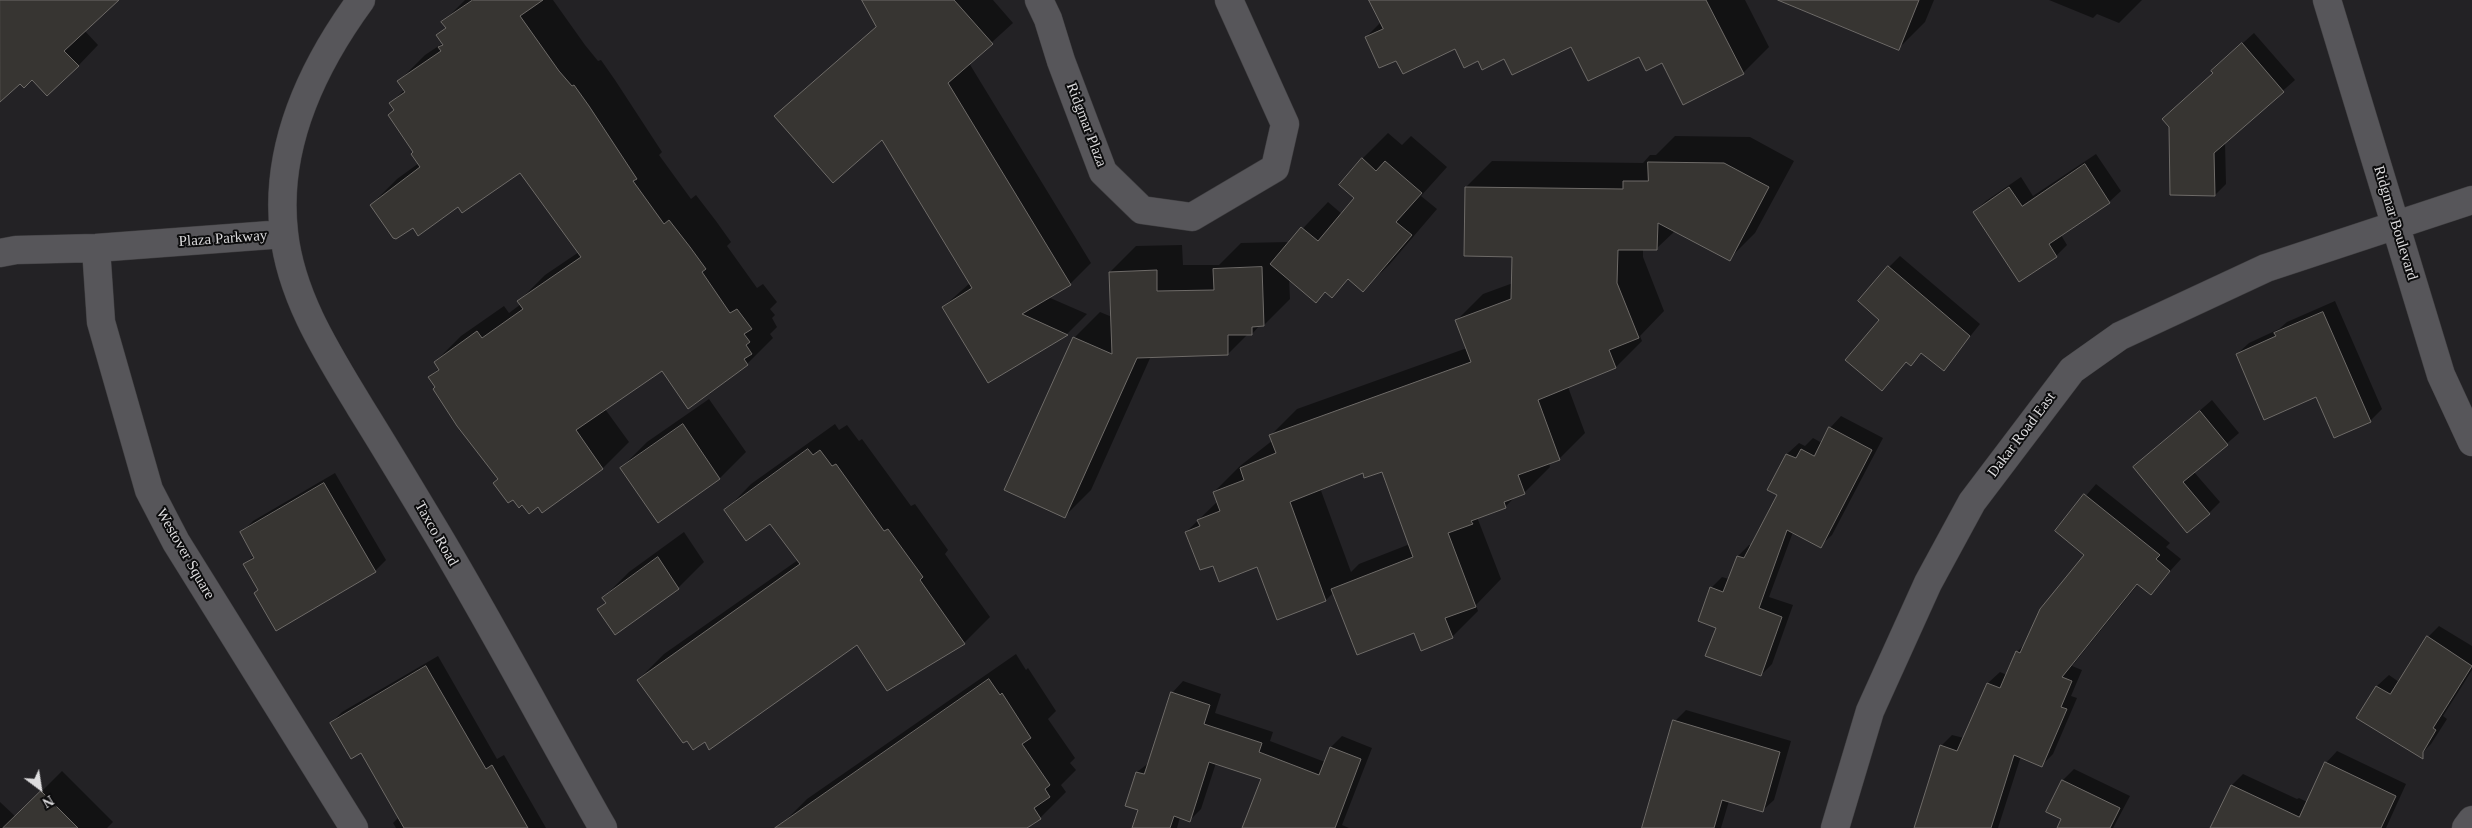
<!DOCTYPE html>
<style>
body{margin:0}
#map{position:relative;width:2472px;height:828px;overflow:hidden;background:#232225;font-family:"Times New Roman",serif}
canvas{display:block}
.north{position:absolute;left:15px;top:763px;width:50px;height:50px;-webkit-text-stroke:4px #0c0c0d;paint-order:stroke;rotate:149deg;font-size:14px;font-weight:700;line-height:20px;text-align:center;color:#dddcde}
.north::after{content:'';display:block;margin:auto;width:18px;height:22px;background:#dddcde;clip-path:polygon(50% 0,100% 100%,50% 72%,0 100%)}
</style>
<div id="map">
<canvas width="2472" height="828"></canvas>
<div class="north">N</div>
</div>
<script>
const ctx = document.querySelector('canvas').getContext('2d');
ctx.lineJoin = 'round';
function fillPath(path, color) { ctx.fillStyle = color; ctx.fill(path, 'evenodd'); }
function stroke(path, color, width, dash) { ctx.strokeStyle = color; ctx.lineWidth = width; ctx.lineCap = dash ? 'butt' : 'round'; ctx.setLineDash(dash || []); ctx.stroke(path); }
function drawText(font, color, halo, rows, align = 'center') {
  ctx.font = font + ' "Times New Roman",serif'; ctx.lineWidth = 4; ctx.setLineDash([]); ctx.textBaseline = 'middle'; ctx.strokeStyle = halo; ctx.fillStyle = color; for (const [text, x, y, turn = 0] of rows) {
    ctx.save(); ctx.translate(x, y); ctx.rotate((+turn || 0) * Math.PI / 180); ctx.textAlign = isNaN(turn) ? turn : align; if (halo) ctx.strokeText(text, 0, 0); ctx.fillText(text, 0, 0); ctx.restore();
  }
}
fillPath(new Path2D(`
 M 0,0 L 117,0 L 84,30 L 98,45 L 78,66 L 32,78 L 21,83 L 0,102 Z
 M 465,0 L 553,0 L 585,45 L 598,61 L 601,60 L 615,80 L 662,152 L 659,155 L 691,199 L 696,195 L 716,221 L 731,242 L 727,246 L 757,288 L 763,284 L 777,302 L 770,309 L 775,315 L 772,318 L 777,327 L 770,334 L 773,338 L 747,364 L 688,407 L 662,370 L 605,409 L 629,442 L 603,468 L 542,511 L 538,505 L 499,479 L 430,377 L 439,368 L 435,362 L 461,336 L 504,306 L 509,313 L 521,304 L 519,301 L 545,275 L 579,252 L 520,172 L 414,226 L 371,205 L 397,179 L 419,163 L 391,103 L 405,89 L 399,81 L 425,55 L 443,43 L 438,35 L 446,27 L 443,22 Z
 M 863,0 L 993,0 L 1013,23 L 969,63 L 1091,263 L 1070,284 L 1048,297 L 1087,314 L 1067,334 L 989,381 L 943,307 L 970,283 L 883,138 L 776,116 L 877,26 Z
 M 1371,0 L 1745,0 L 1769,47 L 1743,73 L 1572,45 L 1505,57 L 1478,60 L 1456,48 L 1397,59 L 1366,37 L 1381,22 Z
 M 1807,0 L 1934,0 L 1925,22 L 1899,48 Z
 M 2049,0 L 2142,0 L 2119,23 L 2097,14 L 2093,18 Z
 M 2254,33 L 2295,80 L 2225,142 L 2226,184 L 2215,195 L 2171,194 L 2215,73 L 2224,60 Z
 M 1388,133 L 1402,145 L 1411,136 L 1447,167 L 1421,196 L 1437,209 L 1389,265 L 1363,290 L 1349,279 L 1332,297 L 1325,291 L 1289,278 L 1290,299 L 1264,325 L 1260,325 L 1252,334 L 1248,334 L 1228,354 L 1151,356 L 1091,490 L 1065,516 L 1074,338 L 1100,312 L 1112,317 L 1110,272 L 1136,246 L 1182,245 L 1183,265 L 1219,265 L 1241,243 L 1288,242 L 1288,244 L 1328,202 L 1342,214 L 1356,198 L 1362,159 Z
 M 1675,136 L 1750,137 L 1794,161 L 1755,233 L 1729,259 L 1675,231 L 1657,248 L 1643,248 L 1643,257 L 1664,311 L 1640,336 L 1642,341 L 1616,367 L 1568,387 L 1585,433 L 1559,459 L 1549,463 L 1550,467 L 1524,493 L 1516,496 L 1505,507 L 1477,517 L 1501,579 L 1476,605 L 1478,611 L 1452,637 L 1334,592 L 1326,600 L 1277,618 L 1257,566 L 1213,564 L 1186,532 L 1218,501 L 1214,492 L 1240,466 L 1273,440 L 1271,435 L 1297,409 L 1467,348 L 1457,320 L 1483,294 L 1513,283 L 1513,255 L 1466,187 L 1492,161 L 1643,163 L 1650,155 L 1656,155 ZM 1383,470 L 1410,544 L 1359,564 L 1351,572 L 1320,488 L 1363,472 Z
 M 2096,154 L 2121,191 L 2109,202 L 2061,235 L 2067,245 L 2056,256 L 1974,212 L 1986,201 L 2021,177 L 2033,196 Z
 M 1900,256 L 1980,324 L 1944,369 L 1922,352 L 1910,364 L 1907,361 L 1881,390 L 1881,319 L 1889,267 Z
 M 2335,301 L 2382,409 L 2370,421 L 2237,354 L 2249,343 L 2279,329 L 2287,322 Z
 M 709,399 L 746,452 L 720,478 L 658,521 L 621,468 L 647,442 Z
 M 2212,400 L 2239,433 L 2194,472 L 2220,502 L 2209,513 L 2135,467 Z
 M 1841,416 L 1883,438 L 1832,535 L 1820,546 L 1793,532 L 1769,597 L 1793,605 L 1772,664 L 1761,675 L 1711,588 L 1722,577 L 1729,579 L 1738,556 L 1749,545 L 1752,546 L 1779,495 L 1769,490 L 1787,454 L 1799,443 L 1805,446 L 1813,438 L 1822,443 L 1830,428 Z
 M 835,424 L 839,430 L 847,425 L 859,441 L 862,439 L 911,506 L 915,504 L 948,550 L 945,554 L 990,617 L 964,643 L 858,643 L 705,741 L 638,680 L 664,654 L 798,560 L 770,522 L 726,510 L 751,484 Z
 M 335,473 L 386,560 L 375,571 L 259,590 L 245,565 L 254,555 L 241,533 L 253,521 Z
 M 2096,484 L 2170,543 L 2166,547 L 2181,559 L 2150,593 L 2139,583 L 2072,666 L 2082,670 L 2071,696 L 2077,698 L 2053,754 L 2042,765 L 2021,756 L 1998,828 L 1915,828 L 1941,746 L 1952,735 L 1964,738 L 1988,683 L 2000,672 L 2007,675 L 2017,652 L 2026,643 L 2085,555 L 2056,531 Z
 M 684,532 L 704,562 L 678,588 L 616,633 L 599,610 L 606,602 L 603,598 L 629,572 Z
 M 2439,626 L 2472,646 L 2472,670 L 2443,716 L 2447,719 L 2431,744 L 2420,755 L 2358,717 L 2377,686 L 2389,675 L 2399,682 L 2428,637 Z
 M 1016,654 L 1026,670 L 1028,668 L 1056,711 L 1048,719 L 1075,758 L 1070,763 L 1076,770 L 1061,785 L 1066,792 L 1040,818 L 1026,828 L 783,828 L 781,825 L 807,799 Z
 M 438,656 L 497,759 L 504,755 L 546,828 L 396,828 L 393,823 L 399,817 L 361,752 L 331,723 L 342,712 Z
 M 1183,681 L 1221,694 L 1215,713 L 1273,732 L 1270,741 L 1325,762 L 1331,747 L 1342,736 L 1372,748 L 1342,825 L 1349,828 L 1243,828 L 1262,778 L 1216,763 L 1201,809 L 1190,820 L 1180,817 L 1177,828 L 1133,828 L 1139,810 L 1137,772 L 1150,762 L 1172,693 Z
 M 1686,710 L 1791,741 L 1774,800 L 1762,811 L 1729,801 L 1721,828 L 1643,828 L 1675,721 Z
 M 2337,751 L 2406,784 L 2386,828 L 2212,828 L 2232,785 L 2243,774 L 2297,799 L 2299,798 L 2307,802 L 2326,763 Z
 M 2074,769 L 2130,796 L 2113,828 L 2058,828 L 2063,818 L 2048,811 L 2063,780 Z
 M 62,771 L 113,822 L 107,828 L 0,828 L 0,802 L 16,817 Z`), '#0007');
const building = new Path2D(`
 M 0,0 L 119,0 L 64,51 L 79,66 L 47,96 L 32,80 L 24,88 L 20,84 L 0,102 Z
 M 473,0 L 543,0 L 520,16 L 559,71 L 572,86 L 574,85 L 589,106 L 637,179 L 633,181 L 664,224 L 669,220 L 690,247 L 706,269 L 702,272 L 730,313 L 737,309 L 752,329 L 744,334 L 750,342 L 746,345 L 752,354 L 744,359 L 748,365 L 688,409 L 662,371 L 576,430 L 603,469 L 542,513 L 538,507 L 529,514 L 522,505 L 519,508 L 513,500 L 508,503 L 493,483 L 498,479 L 457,426 L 433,389 L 435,387 L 428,377 L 439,370 L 434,362 L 477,331 L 482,338 L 523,309 L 517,301 L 581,257 L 520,173 L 462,213 L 458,207 L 418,236 L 413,228 L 396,239 L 393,238 L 370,205 L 420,167 L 411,154 L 413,152 L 388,115 L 394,110 L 389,103 L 405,92 L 397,81 L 441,51 L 438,47 L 443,45 L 436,35 L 446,28 L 441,22 Z
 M 862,0 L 954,0 L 993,44 L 948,83 L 1071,285 L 1022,314 L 1068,335 L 988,383 L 942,307 L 972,288 L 882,140 L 833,183 L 774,116 L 876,27 Z
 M 1369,0 L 1706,0 L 1744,74 L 1683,105 L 1662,63 L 1646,71 L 1639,57 L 1588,81 L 1571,47 L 1512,75 L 1504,59 L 1482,70 L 1478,61 L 1464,68 L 1455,49 L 1403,74 L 1396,61 L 1379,68 L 1365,37 L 1383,29 Z
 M 1778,0 L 1919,0 L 1899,50 Z
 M 2242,43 L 2284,92 L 2214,153 L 2215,196 L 2170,195 L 2169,127 L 2162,119 L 2213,73 L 2211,71 Z
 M 1362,158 L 1376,171 L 1385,161 L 1422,193 L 1396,222 L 1412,235 L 1363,292 L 1348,279 L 1332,298 L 1325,292 L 1316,303 L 1270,264 L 1301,227 L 1318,241 L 1354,198 L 1339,185 Z
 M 1648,162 L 1724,163 L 1769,187 L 1730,261 L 1658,223 L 1657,250 L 1618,250 L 1617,283 L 1639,338 L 1609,350 L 1616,368 L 1538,400 L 1560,460 L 1518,475 L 1525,494 L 1504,502 L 1506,508 L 1471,521 L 1473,524 L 1448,533 L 1476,607 L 1445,618 L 1453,638 L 1421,651 L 1414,633 L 1357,655 L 1331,589 L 1413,557 L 1382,472 L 1364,478 L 1363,473 L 1290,502 L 1326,601 L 1277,620 L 1257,567 L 1219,582 L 1213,566 L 1200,570 L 1185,532 L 1200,526 L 1197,520 L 1220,511 L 1213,492 L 1244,480 L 1240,468 L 1276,453 L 1269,435 L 1471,362 L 1455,320 L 1511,299 L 1512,257 L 1464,256 L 1465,187 L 1623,189 L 1623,181 L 1648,181 Z
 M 2085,164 L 2110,203 L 2049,244 L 2057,257 L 2019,282 L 1973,212 L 2009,187 L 2022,206 Z
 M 1888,266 L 1970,336 L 1944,371 L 1921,353 L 1911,366 L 1906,362 L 1882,391 L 1845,360 L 1879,320 L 1858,301 Z
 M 1262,267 L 1264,326 L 1252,327 L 1252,335 L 1228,335 L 1228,355 L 1137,358 L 1065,518 L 1004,490 L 1073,337 L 1112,354 L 1109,272 L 1157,270 L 1157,291 L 1214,290 L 1213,269 Z
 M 2323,312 L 2371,422 L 2334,438 L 2316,397 L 2264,420 L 2236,354 L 2276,336 L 2274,333 Z
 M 2200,411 L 2228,445 L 2183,482 L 2210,514 L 2187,533 L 2133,467 Z
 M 683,424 L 720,479 L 658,523 L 620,468 Z
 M 1829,427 L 1872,450 L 1821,548 L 1787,530 L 1759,608 L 1782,617 L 1761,676 L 1705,656 L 1716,628 L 1698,621 L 1710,587 L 1723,592 L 1737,556 L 1744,558 L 1777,495 L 1767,490 L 1786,454 L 1796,458 L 1801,449 L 1814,456 Z
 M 808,449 L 813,455 L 820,450 L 832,466 L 836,464 L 884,531 L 888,529 L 923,577 L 920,580 L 965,644 L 887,691 L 857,645 L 709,750 L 705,742 L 693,750 L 687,741 L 683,743 L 637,680 L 800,564 L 770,524 L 746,541 L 724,510 Z
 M 324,483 L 376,572 L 276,631 L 254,593 L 258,590 L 243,564 L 254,558 L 240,532 Z
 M 2084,494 L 2160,555 L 2156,559 L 2170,571 L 2151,595 L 2137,584 L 2062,677 L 2072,681 L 2061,707 L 2067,709 L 2042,767 L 2014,755 L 1991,828 L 1914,828 L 1940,745 L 1957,751 L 1987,683 L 2000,688 L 2016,651 L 2020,653 L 2040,609 L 2084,555 L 2055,531 Z
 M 658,557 L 679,589 L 615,635 L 597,609 L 606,603 L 602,598 Z
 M 2427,636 L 2472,666 L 2433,728 L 2436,730 L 2423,752 L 2423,759 L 2356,718 L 2376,686 L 2390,694 Z
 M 426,666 L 486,769 L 492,765 L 528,828 L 404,828 L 361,753 L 351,759 L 330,723 Z
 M 989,679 L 1000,695 L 1002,693 L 1031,738 L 1022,744 L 1050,785 L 1045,789 L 1050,797 L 1034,808 L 1041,819 L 1027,828 L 775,828 Z
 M 1171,692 L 1210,705 L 1204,724 L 1262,743 L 1259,752 L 1319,775 L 1330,747 L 1361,759 L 1335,828 L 1242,828 L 1261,779 L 1209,762 L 1190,822 L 1174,816 L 1170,828 L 1132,828 L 1138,810 L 1125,806 L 1136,772 L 1144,774 Z
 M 1673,720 L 1780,752 L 1763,812 L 1722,800 L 1714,828 L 1642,828 Z
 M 2325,762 L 2396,796 L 2381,828 L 2210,828 L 2231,785 L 2299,817 Z
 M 2062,780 L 2120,808 L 2110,828 L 2057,828 L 2061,819 L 2046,812 Z
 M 41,791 L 78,828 L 3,828 Z`);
fillPath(building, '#373532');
stroke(building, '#6e6b68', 1);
const minor = new Path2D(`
 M 361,0 C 312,67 274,148 284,233 C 291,297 328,354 360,407 C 385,447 409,487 433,527 C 492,625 546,728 603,828
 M 1039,0 L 1048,19 L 1061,61 L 1103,172 L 1142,210 L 1192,217 L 1275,168 L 1285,124 L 1229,0
 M 2327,0 L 2441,375 L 2472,442
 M 96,248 L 101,322 L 149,490 L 176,542 L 354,828
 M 0,253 L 16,250 L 96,248 L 284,234
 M 1835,828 L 1870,711 L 1928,583 L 1972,502 L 2072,370 L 2120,336 L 2266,268 L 2472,200
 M 2466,828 L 2472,820`);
stroke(minor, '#3f3e40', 29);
stroke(minor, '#57565a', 28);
drawText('15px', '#dddcde', '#0c0c0d', [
 ["Ridgmar Plaza",1086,125,69],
 ["Ridgmar Boulevard",2395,223,73],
 ["Plaza Parkway",223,239,-4],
 ["Dakar Road East",2022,435,-53],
 ["Taxco Road",436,534,60],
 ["Westover Square",185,554,60]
]);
</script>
